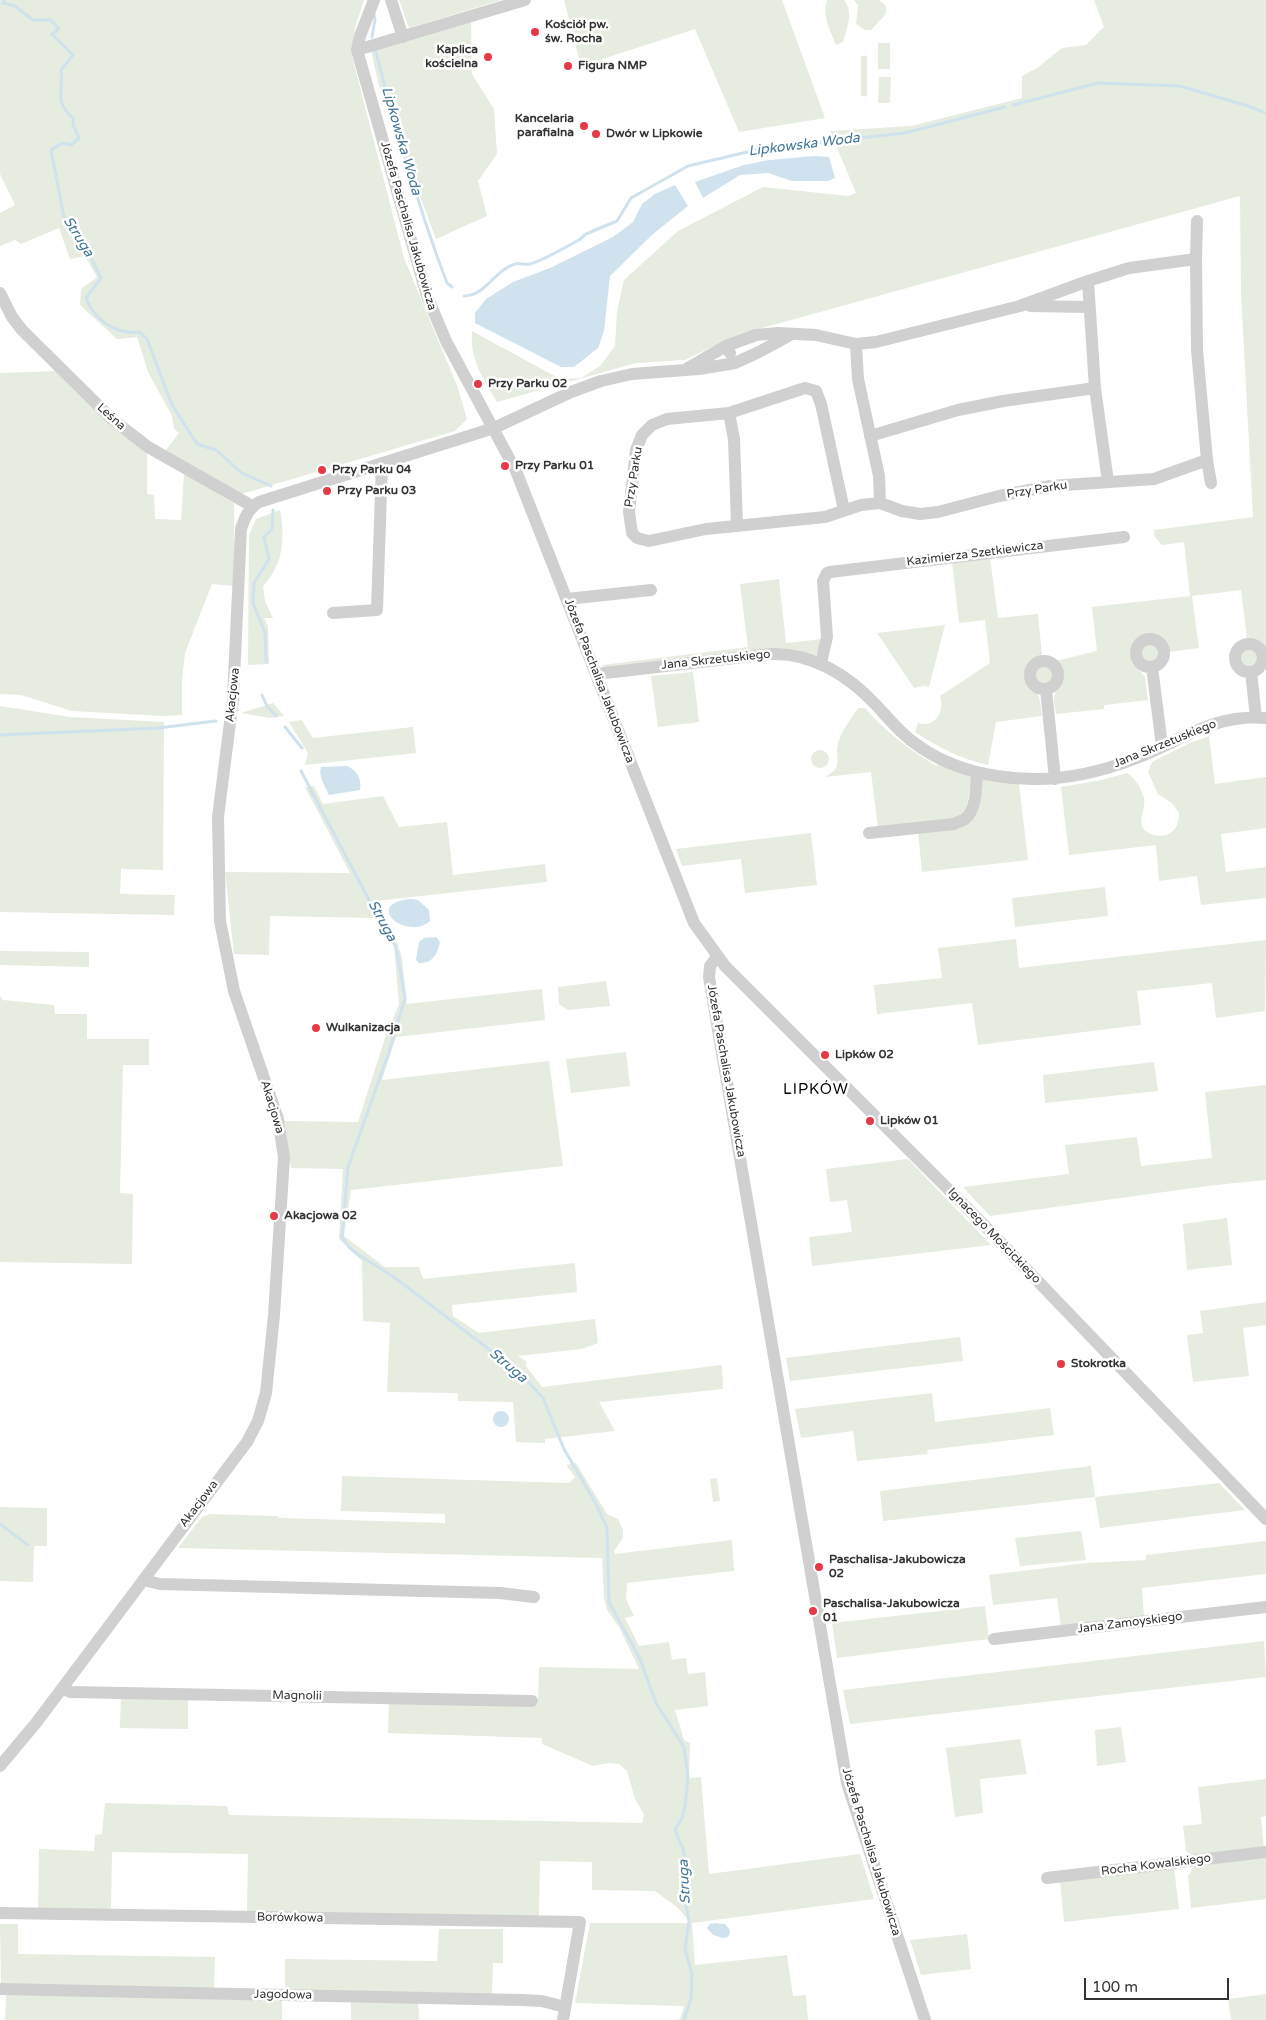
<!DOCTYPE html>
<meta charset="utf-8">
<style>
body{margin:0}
#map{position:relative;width:1266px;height:2020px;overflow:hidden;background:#fff;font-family:"Varela Round",sans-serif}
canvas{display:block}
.scale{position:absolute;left:1084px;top:1978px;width:145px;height:22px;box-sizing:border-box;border:2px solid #333;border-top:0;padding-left:6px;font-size:15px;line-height:18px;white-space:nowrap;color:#333;-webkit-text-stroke:4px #fff;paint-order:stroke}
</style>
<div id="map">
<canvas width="1266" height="2020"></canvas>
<div class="scale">100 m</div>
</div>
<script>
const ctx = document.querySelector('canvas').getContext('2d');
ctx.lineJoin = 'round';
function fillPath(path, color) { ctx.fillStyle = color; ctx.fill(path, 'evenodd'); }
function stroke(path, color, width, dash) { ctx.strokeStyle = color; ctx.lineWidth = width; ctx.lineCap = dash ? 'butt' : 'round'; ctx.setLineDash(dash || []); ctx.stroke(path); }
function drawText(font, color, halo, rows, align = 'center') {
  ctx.font = font + ' "Varela Round",sans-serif'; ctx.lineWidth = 5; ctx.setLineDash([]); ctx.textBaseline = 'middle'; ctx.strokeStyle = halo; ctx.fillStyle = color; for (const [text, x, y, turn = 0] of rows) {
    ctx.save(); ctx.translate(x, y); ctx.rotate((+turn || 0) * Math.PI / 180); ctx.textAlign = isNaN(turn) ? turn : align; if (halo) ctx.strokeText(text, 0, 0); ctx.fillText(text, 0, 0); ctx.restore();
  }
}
fillPath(new Path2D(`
 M 0,0 L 364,0 L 355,28 L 352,56 L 404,258 L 458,388 L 467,419 L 455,431 L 238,495 L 163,454 L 179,433 L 174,429 L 172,416 L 148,372 L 137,337 L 117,339 L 80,305 L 81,289 L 97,277 L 85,256 L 70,259 L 59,228 L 21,244 L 15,240 L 0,246 L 0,213 L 15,205 L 0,174 Z
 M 399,0 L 501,0 L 409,28 Z
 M 564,0 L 782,0 L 825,118 L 739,132 L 695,29 L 581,66 Z
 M 827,0 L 844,0 C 854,12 847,28 843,42 L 836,45 C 830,29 822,17 827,0 Z
 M 854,0 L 879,0 L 886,6 L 886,14 L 871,30 L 865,30 L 856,24 L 858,5 Z
 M 1094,0 L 1266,0 L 1266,649 L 1258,642 L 1247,639 L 1241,590 L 1192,596 L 1199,648 L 1169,652 L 1161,638 C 1149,631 1137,636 1131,649 L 1133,663 L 1145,677 L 1148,700 L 1104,705 L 1104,709 L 1056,714 C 1055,709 1054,703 1054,698 C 1056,682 1073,678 1056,661 L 1097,651 L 1092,607 L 1190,596 L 1184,542 L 1162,545 L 1155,537 L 1154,530 L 1253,517 L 1241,294 L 1240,196 L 755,330 L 733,337 L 685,360 L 636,363 L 497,402 C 483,378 470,361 472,331 L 560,379 L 581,378 L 600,366 L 615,346 L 617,311 L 624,280 L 678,231 L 763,187 L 848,196 L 856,193 L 830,131 L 911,126 L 1022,98 L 1022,76 L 1037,68 L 1062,48 L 1086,45 L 1104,27 Z
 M 471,21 L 472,74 L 494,109 L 497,154 L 478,181 L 487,216 L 436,239 L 379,86 L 371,51 Z
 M 878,43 L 890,43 L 890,69 L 878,69 Z
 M 861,56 L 867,56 L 867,96 L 861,96 Z
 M 879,77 L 891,77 L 890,103 L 878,103 Z
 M 57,371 L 147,450 L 147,494 L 154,495 L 155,519 L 181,520 L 184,473 L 234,503 L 234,586 L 212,584 L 185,653 L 182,680 L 182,715 L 163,716 L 72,711 L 21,695 L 0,694 L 0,373 Z
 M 280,510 C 285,538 284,564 263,586 L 265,601 L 273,618 L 264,618 L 268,627 L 269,664 L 248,665 L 249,535 L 256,519 Z
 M 990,558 L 998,618 L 1038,614 L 1042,656 C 1030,660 1021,671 1028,684 C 1030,689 1033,689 1036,692 C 1041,698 1041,709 1042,716 L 996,722 L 988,765 C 961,759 938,747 915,732 L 918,723 C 936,728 945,711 940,696 L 990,663 L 985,620 L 959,623 L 952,562 Z
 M 779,579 L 786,643 L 823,639 L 818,653 L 814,656 L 604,669 L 602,665 L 748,647 L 740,584 Z
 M 945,625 L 929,687 L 923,686 L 914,688 L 877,633 Z
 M1141 653a9 9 0 1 1 18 0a9 9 0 1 1-18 0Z
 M1240 658a9 9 0 1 1 18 0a9 9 0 1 1-18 0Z
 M1036 675a9 9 0 1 1 18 0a9 9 0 1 1-18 0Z
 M 693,672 L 699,722 L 658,727 L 651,676 Z
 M 273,703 L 284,716 L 270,718 L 241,713 Z
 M 0,706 L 70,717 L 164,722 L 163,870 L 121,869 L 120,894 L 175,895 L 174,915 L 0,912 Z
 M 858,708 L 865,708 C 886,732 909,750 937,766 L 939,762 L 972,777 L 966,810 L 958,819 L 878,828 L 871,772 L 825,777 C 845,766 834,760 838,743 C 840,733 852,717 858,708 Z
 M 302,720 L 313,738 L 413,727 L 416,753 L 305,765 L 308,753 L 289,722 Z
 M 1209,736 L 1215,784 L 1266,777 L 1266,828 L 1221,834 L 1226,872 L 1266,867 L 1266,898 L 1201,905 L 1197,876 L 1159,881 L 1156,845 L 1069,855 L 1061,787 L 1102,780 L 1127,773 C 1135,778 1141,788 1144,798 C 1147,812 1131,828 1154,835 C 1160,837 1168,836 1173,831 C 1178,826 1179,819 1179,813 L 1172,803 L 1158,794 L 1148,772 L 1152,762 L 1192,742 Z
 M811 759a9 9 0 1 1 18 0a9 9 0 1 1-18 0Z
 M 985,778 L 1019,784 L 1028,860 L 922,872 L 918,831 L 956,827 L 981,781 Z
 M 314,786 L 323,804 L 383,796 L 399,827 L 447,822 L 453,875 L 545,864 L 547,882 L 376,901 L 395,935 L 402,958 L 407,1004 L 542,989 L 545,1020 L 396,1037 L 382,1080 L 549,1061 L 563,1166 L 351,1190 L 344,1236 L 385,1267 L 419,1267 L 423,1279 L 575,1263 L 577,1292 L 452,1305 L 453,1316 L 479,1333 L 595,1319 L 598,1343 L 582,1349 L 518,1356 L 526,1361 L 526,1366 L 542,1387 L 722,1365 L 723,1389 L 599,1402 L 615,1431 L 545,1439 L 545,1443 L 516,1442 L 513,1402 L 458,1401 L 458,1393 L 387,1392 L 390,1323 L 363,1321 L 362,1261 L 339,1239 L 343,1169 L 291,1168 L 285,1121 L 358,1122 L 385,1038 L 399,1004 L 394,947 L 376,918 L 270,916 L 269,955 L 234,954 L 225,872 L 350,873 L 305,787 Z
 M 811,833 L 817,885 L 745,893 L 741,859 L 682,866 L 676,849 Z
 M 1105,887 L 1108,916 L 1015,927 L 1012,898 Z
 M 1016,939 L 1019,968 L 1266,940 L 1265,1011 L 1216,1018 L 1212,983 L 1137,991 L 1141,1025 L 978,1045 L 972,1003 L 877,1014 L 874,985 L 942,978 L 938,948 Z
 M 0,951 L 89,952 L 89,967 L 0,965 Z
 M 606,981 L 610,1006 L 568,1010 L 559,1004 L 558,987 Z
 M 0,996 L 3,1000 L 54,1005 L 55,1014 L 87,1014 L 87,1039 L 149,1039 L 149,1065 L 123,1065 L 120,1193 L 133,1194 L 132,1264 L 0,1262 Z
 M 626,1052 L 630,1086 L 571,1093 L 566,1059 Z
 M 1154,1062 L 1158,1091 L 1045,1103 L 1043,1075 Z
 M 1266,1085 L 1266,1180 L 1215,1185 L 990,1216 L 963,1187 L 1069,1174 L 1065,1145 L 1137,1137 L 1141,1166 L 1212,1158 L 1205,1092 Z
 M 908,1159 L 991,1245 L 812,1266 L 809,1237 L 852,1232 L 847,1200 L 830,1202 L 826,1169 Z
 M 1227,1218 L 1232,1265 L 1187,1270 L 1183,1224 Z
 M 1266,1302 L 1266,1325 L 1243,1328 L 1249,1376 L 1193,1382 L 1187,1335 L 1203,1333 L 1200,1311 Z
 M 960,1337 L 963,1361 L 790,1381 L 786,1358 Z
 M 932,1393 L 935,1422 L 1050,1408 L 1054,1435 L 927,1450 L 928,1454 L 857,1461 L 853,1431 L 801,1438 L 795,1409 Z
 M 576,1463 L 607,1514 L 618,1519 L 623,1530 L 623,1538 L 614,1551 L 615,1554 L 732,1540 L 734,1571 L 627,1583 L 626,1599 L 634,1616 L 625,1618 L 639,1646 L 669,1642 L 672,1660 L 686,1658 L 688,1674 L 705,1672 L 708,1706 L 675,1710 L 684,1740 L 690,1743 L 689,1778 L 701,1777 L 709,1874 L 860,1854 L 874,1899 L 692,1923 L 695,1965 L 787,1955 L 793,1996 L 806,1995 L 808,2020 L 675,2020 L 680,2019 L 684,2006 L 575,2003 L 590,1923 L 691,1923 L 677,1907 L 655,1891 L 592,1890 L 592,1862 L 540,1861 L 539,1916 L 247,1912 L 248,1854 L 112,1852 L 111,1910 L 38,1910 L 39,1849 L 94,1851 L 95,1835 L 102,1834 L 105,1803 L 227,1806 L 229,1815 L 642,1823 L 644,1815 L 635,1799 L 627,1771 L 619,1764 L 608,1763 L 593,1766 L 542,1744 L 542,1738 L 388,1733 L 389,1702 L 538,1705 L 539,1667 L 639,1669 L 619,1627 L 607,1610 L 604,1598 L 602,1558 L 178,1548 L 202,1517 L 210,1514 L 277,1516 L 280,1518 L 445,1523 L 445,1514 L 341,1511 L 342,1476 L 569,1483 L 575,1477 L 566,1465 Z
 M 1091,1466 L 1095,1497 L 1219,1483 L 1245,1510 L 1100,1528 L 1095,1497 L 883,1521 L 880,1491 Z
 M 717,1478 L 720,1501 L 713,1502 L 710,1479 Z
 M 0,1507 L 47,1508 L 47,1546 L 34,1546 L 33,1582 L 0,1581 Z
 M 1081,1531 L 1086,1560 L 1020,1566 L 1015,1538 Z
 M 1266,1541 L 1266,1574 L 1142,1588 L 1144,1617 L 1061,1627 L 1057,1598 L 993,1605 L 989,1575 L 1087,1563 L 1146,1560 L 1146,1555 Z
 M 985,1606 L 989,1639 L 837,1658 L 832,1623 Z
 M 1264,1641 L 1266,1677 L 850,1724 L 843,1690 Z
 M 121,1696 L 188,1698 L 188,1729 L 120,1728 Z
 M 1121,1727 L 1126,1762 L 1097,1766 L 1095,1730 Z
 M 1020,1739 L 1027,1774 L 980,1779 L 983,1813 L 955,1817 L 946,1748 Z
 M 1266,1779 L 1266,1816 L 1261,1817 L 1264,1849 L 1194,1857 L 1186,1851 L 1183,1826 L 1202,1824 L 1198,1787 Z
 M 1266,1858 L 1266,1899 L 1191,1908 L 1188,1876 L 1194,1866 Z
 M 1174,1868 L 1179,1909 L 1064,1922 L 1060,1881 Z
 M 0,1924 L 18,1924 L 18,1954 L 215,1957 L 214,1991 L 1,1986 Z
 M 439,1929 L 503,1929 L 503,1963 L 493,1963 L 492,1995 L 285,1991 L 285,1959 L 437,1961 Z
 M 967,1934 L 971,1969 L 921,1975 L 910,1940 Z
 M 1266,1994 L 1266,2020 L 1231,2020 L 1228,1999 Z
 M 6,1995 L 282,1997 L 282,2020 L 5,2020 Z
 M 351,2000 L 418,2001 L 419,2020 L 351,2020 Z`), '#e6ecdf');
fillPath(new Path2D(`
 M 815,156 L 829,157 L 835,178 L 828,181 L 792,181 L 768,173 L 740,175 L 703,198 L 695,182 L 744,165 L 769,160 Z
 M 675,185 L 688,206 L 653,234 L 610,276 L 604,331 L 598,348 L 574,367 L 561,367 L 475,323 L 475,313 L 486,299 L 513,282 L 550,268 L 613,237 L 633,222 L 642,204 L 655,194 Z
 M 347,766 C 357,770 362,779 360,790 L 329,795 C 325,786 318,776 321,767 Z
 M 411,899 L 418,900 L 429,910 L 430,921 C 406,942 362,903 411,899 Z
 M 436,937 L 440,942 C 437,954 434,963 419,963 L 416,960 L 419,942 L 424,938 Z
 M493 1419a8 8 0 1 1 16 0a8 8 0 1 1-16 0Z
 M 715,1923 L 725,1924 L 729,1929 L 730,1933 L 728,1937 L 723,1938 L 713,1935 L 707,1928 L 710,1924 Z`), '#cfe2ee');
stroke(new Path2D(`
 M 4,0 L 3,3 L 15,6 L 33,20 L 51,20 L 59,29 L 52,34 L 73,55 L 61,70 C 64,92 53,101 73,118 L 73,125 L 79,138 L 71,145 L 62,143 L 51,150 L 64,217 L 82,239 L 101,278 L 86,298 C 94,319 115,335 139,332 L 147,339 L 172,405 L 197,444 L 216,450 L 242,473 L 271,486
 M 372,37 L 375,19 L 374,14
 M 375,49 C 396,128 418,207 447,283 L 452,287
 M 1013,105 L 1098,83 L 1180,86 L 1248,106 L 1266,113
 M 464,296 C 483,296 492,276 508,267 C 521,260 520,266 530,264 C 540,262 568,246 579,240 L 586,234 L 617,221 L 631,198 L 688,166 L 760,149 L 905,133 L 1005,107
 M 266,662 L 265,633 L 253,603 L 254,583 L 269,559 L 264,537 L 272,529 L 273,510
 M 262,695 L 267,706 L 276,716
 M 285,727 L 302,748
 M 0,735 L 158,728 L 216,721
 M 301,771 L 369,900 L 396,947 L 405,998 L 389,1052 L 348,1167 L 342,1237 L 349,1247 L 357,1254 L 394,1277 L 520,1373 L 543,1398 L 564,1449 L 596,1504 L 607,1528 L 609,1602 L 640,1659 L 656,1703 L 684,1747 L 688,1777 L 685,1807 L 682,1818 L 675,1830 L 684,1851 L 684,1893 L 689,1921 L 685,1949 L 692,1974 L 691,1998 L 684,2020
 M 0,1524 L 28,1545`), '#cfe2ee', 3);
stroke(new Path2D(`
 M 374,0 L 360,36 L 357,50 L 427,296 L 446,341 L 516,471 L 694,923 L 725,966 L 982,1223 L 1266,1519
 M 391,0 L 403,37
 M 357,50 L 525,0
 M 1088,281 L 1095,388 L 1108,482
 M 0,293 L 12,317 L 22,330 L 112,419 L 148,447 L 252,506
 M 1030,306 L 1089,307
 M 856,344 L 858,379 L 879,476 L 880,503 L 902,511 L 920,514 L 938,512 L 999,496 L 1050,486 L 1154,479 L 1207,460 L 1197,350 L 1196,259
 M 726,346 L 756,335 L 778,333 L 816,335 L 856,344 L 876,342 L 1020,306 L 1088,281 L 1129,268 L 1196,259 L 1197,221
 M 688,368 L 726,346 L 730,353
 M 729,413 L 734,439 L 737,525
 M 870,436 L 958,410 L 1003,401 L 1095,388
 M 1207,460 L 1211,483
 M 844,510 L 821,404 L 816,391 L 805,388 L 729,413 L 667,419 L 652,425 L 642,435 L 636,450 L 629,512 L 632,533 L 637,538 L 649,541 L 706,529 L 825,517 L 861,505 L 880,503
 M 567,599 L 651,590
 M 333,613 L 377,610 L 382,463
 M1136 653a14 14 0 1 1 28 0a14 14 0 1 1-28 0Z
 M1235 658a14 14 0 1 1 28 0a14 14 0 1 1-28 0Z
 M1030 675a14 14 0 1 1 28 0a14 14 0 1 1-28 0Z
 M 821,663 L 827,637 L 823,581 L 827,573 L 830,572 L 1124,537
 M 1152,667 L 1162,746
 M 1251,672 L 1256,717
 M 596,674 L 770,654 C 812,652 849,676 876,705 C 890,720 902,735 920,747 C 942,762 970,772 997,776 C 1044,784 1090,776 1134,759 C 1182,741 1211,714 1266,718
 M 1046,689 L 1055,779
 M 869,833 L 954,824 C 957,822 963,821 965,819 C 977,809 976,786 977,772
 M 717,957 L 710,966 L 709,977 L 847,1783 L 925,2020
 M 143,1580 L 160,1584 L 500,1593 L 534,1597
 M 994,1639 L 1266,1607
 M 62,1689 L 71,1692 L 532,1701
 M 0,1766 L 36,1723 L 247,1442 L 258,1421 L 266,1393 L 274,1315 L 284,1157 L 278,1119 L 234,991 L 220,921 L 218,817 L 233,699 L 241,529 C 245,517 248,509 259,502 L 494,428 L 571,392 L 601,381 L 632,374 L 699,369 L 735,363 L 759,352 L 792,334
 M 1047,1878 L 1266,1852
 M 0,1913 L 580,1922 L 563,2020
 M 0,1989 L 522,2000 L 542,2001 L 565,2007`), '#d0d0d0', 12);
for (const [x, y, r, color] of [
 [535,32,5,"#e63946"],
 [488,57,5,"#e63946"],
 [568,66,5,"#e63946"],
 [584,126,5,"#e63946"],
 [596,134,5,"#e63946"],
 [478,384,5,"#e63946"],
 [505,466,5,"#e63946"],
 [322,470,5,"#e63946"],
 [327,491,5,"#e63946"],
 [316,1028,5,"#e63946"],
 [825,1055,5,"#e63946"],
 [870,1121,5,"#e63946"],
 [274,1216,5,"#e63946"],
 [1061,1364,5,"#e63946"],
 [819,1567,5,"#e63946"],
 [813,1611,5,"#e63946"]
]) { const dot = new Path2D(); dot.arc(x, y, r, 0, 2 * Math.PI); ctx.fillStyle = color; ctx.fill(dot); stroke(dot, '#fff', 2); }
drawText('bold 12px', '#333', '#fff', [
 ["Kościół pw.",545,25],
 ["św. Rocha",545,39],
 ["Kaplica",478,50,"right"],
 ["kościelna",478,64,"right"],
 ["Figura NMP",578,66],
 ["Kancelaria",574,119,"right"],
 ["parafialna",574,133,"right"],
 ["Dwór w Lipkowie",606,134],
 ["Przy Parku 02",488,384],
 ["Przy Parku 01",515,466],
 ["Przy Parku 04",332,470],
 ["Przy Parku 03",337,491],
 ["Wulkanizacja",326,1028],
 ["Lipków 02",835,1055],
 ["Lipków 01",880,1121],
 ["Akacjowa 02",284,1216],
 ["Stokrotka",1071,1364],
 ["Paschalisa-Jakubowicza",829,1560],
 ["02",829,1574],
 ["Paschalisa-Jakubowicza",823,1604],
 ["01",823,1618]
], 'left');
drawText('12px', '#333', '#fff', [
 ["Józefa Paschalisa Jakubowicza",408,226,74],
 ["Leśna",111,417,42],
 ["Przy Parku",634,477,-81],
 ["Przy Parku",1037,490,-9],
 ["Kazimierza Szetkiewicza",975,554,-7],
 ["Jana Skrzetuskiego",716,660,-6],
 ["Józefa Paschalisa Jakubowicza",599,681,69],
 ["Akacjowa",233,695,-84],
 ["Jana Skrzetuskiego",1165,744,-22],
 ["Józefa Paschalisa Jakubowicza",726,1071,80],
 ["Akacjowa",272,1107,73],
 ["Ignacego Mościckiego",994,1236,46],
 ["Akacjowa",199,1504,-53],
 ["Jana Zamoyskiego",1130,1623,-7],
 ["Magnolii",297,1696,1],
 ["Józefa Paschalisa Jakubowicza",871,1852,73],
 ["Rocha Kowalskiego",1156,1865,-7],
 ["Borówkowa",290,1918,1],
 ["Jagodowa",283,1995,1]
]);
drawText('italic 14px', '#3f7597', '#fff', [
 ["Lipkowska Woda",401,141,74],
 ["Lipkowska Woda",804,145,-7],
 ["Struga",78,237,58],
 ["Struga",382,921,62],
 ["Struga",508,1366,40],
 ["Struga",685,1882,-93]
]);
ctx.letterSpacing = '1px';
drawText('15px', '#000', '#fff', [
 ["LIPKÓW",816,1090]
]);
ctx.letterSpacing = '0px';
</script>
